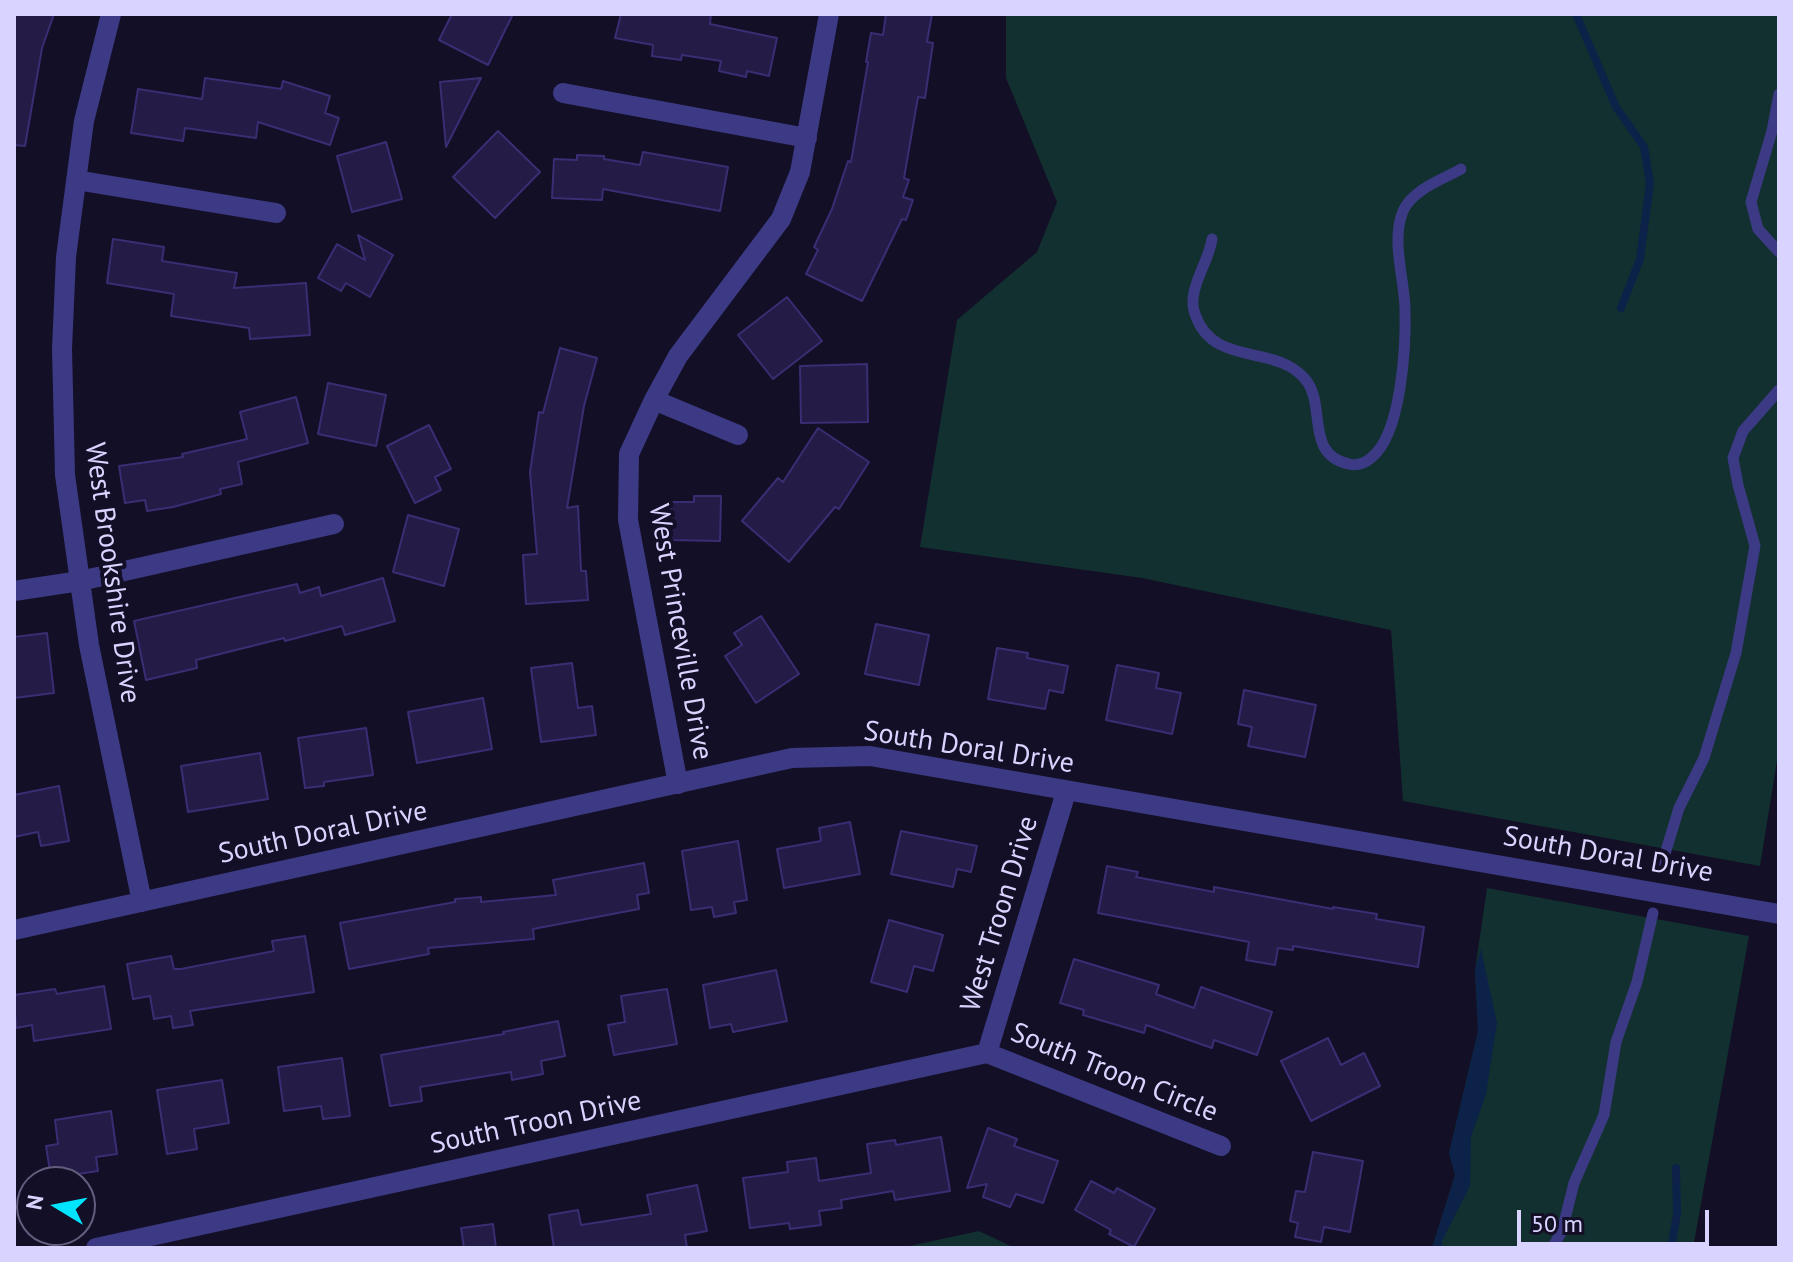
<!DOCTYPE html>
<style>
body{margin:0}
#map{position:relative;width:1793px;height:1262px;overflow:hidden;background:#130f26;font-family:"PT Sans",sans-serif}
canvas{display:block}
.frame{position:absolute;inset:0;border:16px solid #d9d4ff;pointer-events:none}
.north{position:absolute;left:16px;top:1166px;width:80px;height:80px;box-sizing:border-box;background:#130f26;border:2px solid #625e7d;border-radius:50%;rotate:280deg;font-size:22px;font-weight:700;line-height:32px;text-align:center;color:#d9d4ff}
.north::after{content:'';display:block;margin:auto;width:28px;height:36px;background:#00e5ff;clip-path:polygon(50% 0,100% 100%,50% 72%,0 100%)}
.scale{position:absolute;left:1517px;top:1210px;width:192px;height:36px;box-sizing:border-box;border:4px solid #d9d4ff;border-top:0;padding-left:10px;font-size:24px;line-height:28px;white-space:nowrap;color:#d9d4ff;-webkit-text-stroke:6px #130f26;paint-order:stroke}
</style>
<div id="map">
<canvas width="1793" height="1262"></canvas>
<div class="frame"></div>
<div class="north">N</div>
<div class="scale">50 m</div>
</div>
<script>
const ctx = document.querySelector('canvas').getContext('2d');
ctx.lineJoin = 'round';
function fillPath(path, color) { ctx.fillStyle = color; ctx.fill(path, 'evenodd'); }
function stroke(path, color, width, dash) { ctx.strokeStyle = color; ctx.lineWidth = width; ctx.lineCap = dash ? 'butt' : 'round'; ctx.setLineDash(dash || []); ctx.stroke(path); }
function drawText(font, color, halo, rows, align = 'center') {
  ctx.font = font + ' "PT Sans",sans-serif'; ctx.lineWidth = 8; ctx.setLineDash([]); ctx.textBaseline = 'middle'; ctx.strokeStyle = halo; ctx.fillStyle = color; for (const [text, x, y, turn = 0] of rows) {
    ctx.save(); ctx.translate(x, y); ctx.rotate((+turn || 0) * Math.PI / 180); ctx.textAlign = isNaN(turn) ? turn : align; if (halo) ctx.strokeText(text, 0, 0); ctx.fillText(text, 0, 0); ctx.restore();
  }
}
fillPath(new Path2D(`
 M 1006,14 L 1779,14 L 1779,748 L 1760,866 L 1403,801 L 1391,630 L 1142,578 L 920,547 L 957,320 L 1037,252 L 1057,202 L 1006,78 Z
 M 1487,888 L 1749,936 L 1693,1248 L 1432,1248 L 1455,1175 L 1449,1153 L 1478,1031 L 1475,970 Z
 M 979,1231 L 1015,1248 L 900,1248 Z`), '#12302f');
fillPath(new Path2D(`
 M 1481,949 L 1497,1023 L 1486,1094 L 1471,1137 L 1470,1186 L 1442,1241 L 1442,1248 L 1432,1248 L 1455,1175 L 1449,1153 L 1478,1031 L 1475,970 Z`), '#0c2248');
stroke(new Path2D(`
 M 1576,14 L 1616,107 L 1644,147 L 1650,183 L 1640,259 L 1621,308
 M 1671,1248 L 1677,1214 L 1676,1168`), '#0c2248', 8);
const building = new Path2D(`
 M 14,14 L 54,14 L 42,48 L 25,146 L 14,145 Z
 M 452,14 L 513,14 L 488,65 L 439,40 Z
 M 621,14 L 711,14 L 710,24 L 777,38 L 769,76 L 747,71 L 746,77 L 719,71 L 721,61 L 682,55 L 681,60 L 652,56 L 653,45 L 615,38 Z
 M 886,14 L 932,14 L 927,42 L 933,43 L 925,98 L 918,97 L 904,178 L 909,180 L 903,197 L 913,200 L 906,220 L 902,219 L 862,301 L 806,274 L 818,250 L 814,247 L 832,209 L 848,161 L 851,162 L 868,62 L 866,62 L 871,33 L 883,35 Z
 M 205,78 L 281,89 L 283,81 L 330,96 L 325,113 L 339,118 L 330,145 L 258,122 L 256,138 L 185,128 L 183,141 L 131,133 L 138,89 L 202,99 Z
 M 481,78 L 446,147 L 440,82 Z
 M 498,131 L 540,172 L 495,218 L 453,177 Z
 M 386,142 L 402,199 L 352,212 L 337,156 Z
 M 643,152 L 728,167 L 720,211 L 603,189 L 602,200 L 552,198 L 554,159 L 577,160 L 577,155 L 604,156 L 604,159 L 640,165 Z
 M 358,235 L 393,255 L 370,297 L 346,283 L 341,291 L 318,278 L 337,244 L 365,260 Z
 M 113,239 L 164,247 L 162,261 L 237,273 L 234,288 L 306,283 L 310,335 L 250,339 L 249,328 L 171,316 L 174,294 L 107,283 Z
 M 787,297 L 822,341 L 773,379 L 738,335 Z
 M 560,348 L 597,358 L 584,406 L 567,508 L 578,506 L 581,571 L 586,571 L 588,600 L 526,604 L 523,555 L 537,554 L 530,472 L 539,412 L 543,413 Z
 M 867,364 L 868,422 L 801,423 L 800,366 Z
 M 328,383 L 386,395 L 376,446 L 318,434 Z
 M 296,397 L 308,443 L 238,462 L 242,484 L 220,489 L 221,494 L 173,507 L 147,511 L 145,500 L 125,503 L 119,466 L 183,457 L 182,454 L 247,439 L 240,412 Z
 M 429,425 L 451,469 L 435,477 L 441,490 L 415,503 L 387,446 Z
 M 818,428 L 869,462 L 839,509 L 835,507 L 789,562 L 742,521 L 778,478 L 783,482 Z
 M 694,496 L 721,496 L 720,541 L 670,540 L 671,502 L 694,502 Z
 M 408,515 L 459,529 L 444,586 L 393,572 Z
 M 383,578 L 395,621 L 345,635 L 342,626 L 285,641 L 284,638 L 196,660 L 197,668 L 146,680 L 134,621 L 297,584 L 300,593 L 319,587 L 321,596 Z
 M 761,616 L 799,674 L 756,703 L 725,656 L 742,645 L 734,633 Z
 M 876,624 L 929,635 L 919,685 L 865,674 Z
 M 47,633 L 54,693 L 14,698 L 14,637 Z
 M 997,648 L 1028,653 L 1027,658 L 1068,666 L 1063,693 L 1049,690 L 1045,709 L 988,699 Z
 M 572,663 L 578,708 L 592,706 L 596,735 L 541,742 L 531,668 Z
 M 1117,665 L 1159,673 L 1156,688 L 1181,693 L 1172,734 L 1106,720 Z
 M 1244,690 L 1316,705 L 1305,757 L 1248,746 L 1252,727 L 1238,724 Z
 M 483,698 L 492,749 L 417,763 L 408,712 Z
 M 366,728 L 373,775 L 324,782 L 324,786 L 305,788 L 298,738 Z
 M 260,753 L 268,799 L 188,812 L 181,766 Z
 M 59,786 L 69,841 L 41,846 L 38,832 L 14,837 L 14,795 Z
 M 850,822 L 860,874 L 784,888 L 777,849 L 821,841 L 819,828 Z
 M 901,831 L 977,846 L 971,872 L 957,869 L 953,887 L 891,874 Z
 M 738,841 L 747,900 L 734,902 L 736,913 L 714,917 L 712,907 L 691,910 L 682,851 Z
 M 644,863 L 649,893 L 637,895 L 639,909 L 533,929 L 534,939 L 428,948 L 429,954 L 349,969 L 340,923 L 455,902 L 455,899 L 481,897 L 481,902 L 556,895 L 553,880 Z
 M 1107,866 L 1138,872 L 1136,877 L 1214,892 L 1214,887 L 1333,909 L 1333,907 L 1377,914 L 1376,919 L 1424,927 L 1418,967 L 1293,946 L 1293,950 L 1278,948 L 1275,965 L 1246,960 L 1249,942 L 1098,913 Z
 M 889,920 L 943,935 L 933,971 L 914,966 L 907,992 L 871,982 Z
 M 305,936 L 314,992 L 190,1011 L 193,1025 L 173,1028 L 171,1016 L 154,1019 L 150,996 L 133,999 L 127,964 L 171,956 L 174,969 L 181,969 L 274,951 L 272,941 Z
 M 1074,959 L 1159,985 L 1156,994 L 1194,1008 L 1201,987 L 1272,1012 L 1257,1055 L 1214,1040 L 1212,1048 L 1146,1025 L 1144,1033 L 1083,1015 L 1084,1010 L 1060,1003 Z
 M 776,970 L 787,1021 L 733,1032 L 731,1024 L 710,1028 L 703,985 Z
 M 104,986 L 111,1029 L 34,1041 L 32,1025 L 16,1028 L 14,995 L 55,989 L 57,994 Z
 M 667,989 L 677,1044 L 614,1055 L 608,1025 L 625,1022 L 621,996 Z
 M 558,1021 L 565,1056 L 541,1061 L 543,1074 L 512,1080 L 511,1072 L 420,1087 L 422,1101 L 390,1106 L 381,1055 L 504,1034 L 503,1032 Z
 M 1328,1038 L 1341,1065 L 1364,1053 L 1380,1086 L 1311,1121 L 1281,1061 Z
 M 342,1058 L 350,1116 L 323,1119 L 321,1106 L 284,1111 L 278,1067 Z
 M 222,1080 L 229,1123 L 194,1129 L 197,1149 L 167,1154 L 157,1090 Z
 M 111,1111 L 117,1154 L 96,1157 L 98,1171 L 51,1178 L 46,1146 L 58,1144 L 55,1120 Z
 M 988,1128 L 1017,1139 L 1014,1146 L 1058,1161 L 1043,1203 L 1016,1194 L 1010,1207 L 983,1197 L 987,1184 L 967,1188 Z
 M 941,1137 L 950,1191 L 895,1200 L 893,1191 L 841,1200 L 842,1208 L 819,1211 L 821,1225 L 790,1229 L 789,1223 L 750,1228 L 743,1178 L 788,1172 L 787,1162 L 816,1158 L 819,1181 L 871,1173 L 867,1144 L 895,1140 L 896,1145 Z
 M 1313,1152 L 1363,1161 L 1350,1232 L 1324,1227 L 1321,1242 L 1295,1237 L 1298,1223 L 1290,1221 L 1296,1191 L 1305,1192 Z
 M 1091,1181 L 1114,1193 L 1117,1188 L 1155,1209 L 1134,1247 L 1109,1234 L 1111,1230 L 1075,1210 Z
 M 697,1185 L 707,1231 L 685,1235 L 687,1248 L 554,1248 L 549,1215 L 578,1210 L 581,1225 L 651,1214 L 647,1195 Z
 M 493,1224 L 496,1248 L 464,1248 L 461,1228 Z`);
fillPath(building, '#241b47');
stroke(building, '#3b2d73', 2);
stroke(new Path2D(`
 M 1779,94 L 1772,131 L 1751,202 L 1758,229 L 1779,252
 M 1212,239 C 1209,263 1186,290 1195,314 C 1213,368 1275,343 1305,379 C 1327,404 1304,455 1349,464 C 1357,466 1365,463 1371,458 C 1402,434 1406,345 1405,308 C 1404,277 1391,241 1403,211 C 1413,189 1442,180 1461,169
 M 1661,867 L 1679,808 L 1704,758 L 1736,653 L 1755,546 L 1738,485 L 1733,458 L 1743,431 L 1779,390
 M 1552,1248 L 1562,1231 L 1574,1183 L 1604,1115 L 1616,1042 L 1637,982 L 1653,913`), '#3d3a85', 11);
stroke(new Path2D(`
 M 111,14 L 84,121 L 66,257 L 62,349 L 65,475 L 89,645 L 142,902
 M 563,93 L 807,138
 M 76,180 L 276,213
 M 654,400 L 738,435
 M 14,591 L 80,581 L 334,524
 M 678,784 L 628,520 L 629,454 L 654,400 L 678,356 L 781,219 L 800,172 L 829,14
 M 14,930 L 792,758 L 870,756 L 1779,914
 M 987,1053 L 1066,792
 M 987,1053 L 1221,1146
 M 96,1248 L 987,1053`), '#3d3a85', 20);
drawText('28px', '#d9d4ff', '#130f26', [
 ["West Brookshire Drive",112,573,82],
 ["West Princeville Drive",680,632,80],
 ["South Doral Drive",969,748,9],
 ["South Doral Drive",323,833,-12],
 ["South Doral Drive",1608,855,10],
 ["West Troon Drive",1000,914,-73],
 ["South Troon Circle",1114,1073,22],
 ["South Troon Drive",536,1123,-12]
]);
</script>
